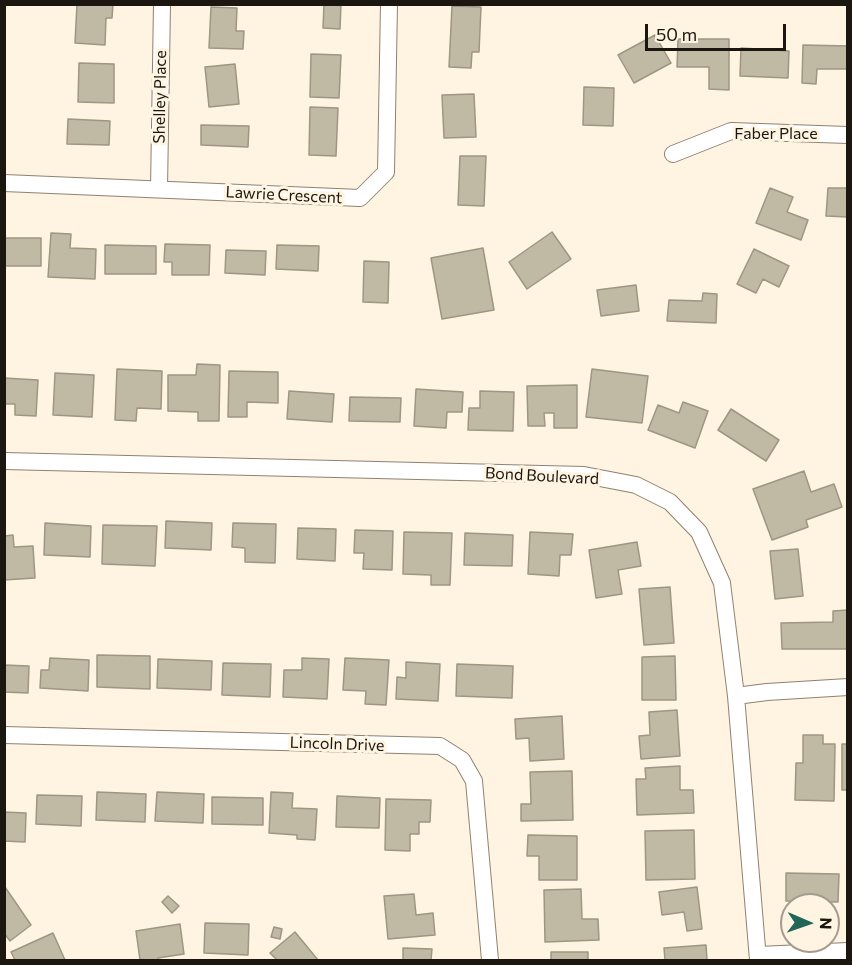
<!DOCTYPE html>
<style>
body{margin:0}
#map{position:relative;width:852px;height:965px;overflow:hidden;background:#fff3e2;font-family:Commissioner,sans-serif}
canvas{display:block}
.frame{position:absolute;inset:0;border:6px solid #1b160f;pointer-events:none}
.north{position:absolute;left:780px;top:893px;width:60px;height:60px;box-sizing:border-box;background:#fff3e2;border:2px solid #a49b8e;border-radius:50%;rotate:92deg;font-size:16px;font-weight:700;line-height:24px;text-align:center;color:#1b160f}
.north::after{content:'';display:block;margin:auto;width:21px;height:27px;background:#226658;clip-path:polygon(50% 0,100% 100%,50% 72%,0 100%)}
.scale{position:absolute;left:645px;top:24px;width:141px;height:27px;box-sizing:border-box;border:3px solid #1b160f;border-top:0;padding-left:8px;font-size:18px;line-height:21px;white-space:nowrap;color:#1b160f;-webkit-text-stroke:4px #fff3e2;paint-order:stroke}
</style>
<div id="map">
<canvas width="852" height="965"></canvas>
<div class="frame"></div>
<div class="north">N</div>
<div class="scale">50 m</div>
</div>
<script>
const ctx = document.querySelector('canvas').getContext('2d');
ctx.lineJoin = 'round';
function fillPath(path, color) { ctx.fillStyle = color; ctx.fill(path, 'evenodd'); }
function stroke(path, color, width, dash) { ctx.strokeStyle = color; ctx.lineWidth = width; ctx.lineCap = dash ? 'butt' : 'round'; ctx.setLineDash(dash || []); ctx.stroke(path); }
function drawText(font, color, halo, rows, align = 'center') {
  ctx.font = font + ' Commissioner,sans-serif'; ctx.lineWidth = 6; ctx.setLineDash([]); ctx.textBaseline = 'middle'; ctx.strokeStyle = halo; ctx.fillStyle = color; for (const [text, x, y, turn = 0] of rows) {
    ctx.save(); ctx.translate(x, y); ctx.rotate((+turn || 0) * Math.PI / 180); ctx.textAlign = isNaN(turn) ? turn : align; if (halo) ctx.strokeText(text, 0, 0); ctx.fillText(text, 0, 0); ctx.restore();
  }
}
const building = new Path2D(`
 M 77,4 L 113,4 L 112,18 L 106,18 L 105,45 L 75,43 Z
 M 324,4 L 341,4 L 340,29 L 323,28 Z
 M 452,6 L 481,7 L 479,52 L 472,52 L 471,68 L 449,67 Z
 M 211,7 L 237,8 L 236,31 L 244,31 L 243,49 L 209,48 Z
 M 655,35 L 671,63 L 634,83 L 618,55 Z
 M 678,39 L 729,39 L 729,90 L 709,89 L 709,67 L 677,67 Z
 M 803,45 L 848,46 L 848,69 L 817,69 L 816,84 L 802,83 Z
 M 741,48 L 789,51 L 788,78 L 740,76 Z
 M 311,54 L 341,55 L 339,98 L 310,97 Z
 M 79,63 L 114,64 L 114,103 L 78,102 Z
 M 235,64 L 239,104 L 209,107 L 205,67 Z
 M 584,87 L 614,88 L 613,126 L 583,125 Z
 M 474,94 L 476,137 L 444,138 L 442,95 Z
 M 310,107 L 338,108 L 336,156 L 309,155 Z
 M 68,119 L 110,121 L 109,145 L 67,144 Z
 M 201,125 L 249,126 L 248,147 L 201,145 Z
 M 460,156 L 486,156 L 484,206 L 458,205 Z
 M 770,188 L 793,197 L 787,212 L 808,220 L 801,240 L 756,223 Z
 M 828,188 L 848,188 L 848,217 L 826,216 Z
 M 552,232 L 571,259 L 527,289 L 509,262 Z
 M 51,233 L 71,234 L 70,248 L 96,249 L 95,279 L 48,277 Z
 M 4,238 L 41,238 L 41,266 L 4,266 Z
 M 165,244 L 210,245 L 209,275 L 172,275 L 172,262 L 164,262 Z
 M 105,245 L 156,246 L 156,274 L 105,274 Z
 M 277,245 L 319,246 L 318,271 L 276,269 Z
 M 483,248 L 494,310 L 442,319 L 431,258 Z
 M 754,249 L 789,266 L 779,287 L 763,279 L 756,293 L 737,284 Z
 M 226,250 L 266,251 L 265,275 L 225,273 Z
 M 364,261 L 389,262 L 388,303 L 363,302 Z
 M 636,285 L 639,311 L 601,316 L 597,290 Z
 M 703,293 L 717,294 L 716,323 L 667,321 L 669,300 L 702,301 Z
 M 197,364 L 220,365 L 219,421 L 198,421 L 198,412 L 168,411 L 168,375 L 196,375 Z
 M 117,369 L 162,371 L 161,409 L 137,408 L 136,421 L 115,420 Z
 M 592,369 L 648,376 L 642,423 L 586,417 Z
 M 229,371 L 278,372 L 278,403 L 247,402 L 247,417 L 228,417 Z
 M 55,373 L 94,375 L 92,417 L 53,415 Z
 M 4,378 L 38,380 L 36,416 L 15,415 L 15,404 L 4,404 Z
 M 577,385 L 577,428 L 554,428 L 554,413 L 544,413 L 545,426 L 528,426 L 527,386 Z
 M 416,389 L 463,392 L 462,412 L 447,412 L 446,428 L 414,426 Z
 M 289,391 L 334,394 L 332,422 L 287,419 Z
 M 480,391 L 514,392 L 513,431 L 468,430 L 469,408 L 480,408 Z
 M 350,397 L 401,398 L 400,422 L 349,421 Z
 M 683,402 L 708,411 L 695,448 L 648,430 L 658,405 L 679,413 Z
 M 731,409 L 779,440 L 766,461 L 718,430 Z
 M 804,471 L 811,492 L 834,484 L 842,507 L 806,520 L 808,527 L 772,540 L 753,489 Z
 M 166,521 L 212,523 L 211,550 L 165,548 Z
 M 45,523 L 91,526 L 90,557 L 44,555 Z
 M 233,523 L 276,524 L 275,563 L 245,562 L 245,548 L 232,547 Z
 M 103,525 L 157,526 L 155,566 L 102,564 Z
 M 298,528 L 336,529 L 335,561 L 297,559 Z
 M 355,530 L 393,531 L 392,570 L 363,569 L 364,553 L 354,553 Z
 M 404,532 L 452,533 L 450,585 L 431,585 L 431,575 L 403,574 Z
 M 530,532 L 573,534 L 571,555 L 560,555 L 559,576 L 528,574 Z
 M 465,533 L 513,535 L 512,566 L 464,565 Z
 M 13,535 L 14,547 L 33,546 L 35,578 L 4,580 L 4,536 Z
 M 637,542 L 641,566 L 618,570 L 622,594 L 596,598 L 589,550 Z
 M 798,549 L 803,596 L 775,599 L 770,551 Z
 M 670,587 L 674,643 L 644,645 L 639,589 Z
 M 848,610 L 848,649 L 782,649 L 781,623 L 833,622 L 833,611 Z
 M 97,655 L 150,656 L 150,689 L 97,687 Z
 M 675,656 L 676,700 L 642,700 L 642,657 Z
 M 50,658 L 89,660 L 88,691 L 40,688 L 41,670 L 49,670 Z
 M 302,658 L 329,659 L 327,699 L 283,697 L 284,670 L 302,670 Z
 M 345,658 L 389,660 L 386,705 L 365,704 L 366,691 L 343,690 Z
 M 158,659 L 212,661 L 211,690 L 157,688 Z
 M 406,662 L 440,664 L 438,701 L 396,699 L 397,677 L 406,678 Z
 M 223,663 L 271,664 L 270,697 L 222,695 Z
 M 457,664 L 513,666 L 512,698 L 456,696 Z
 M 4,665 L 29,666 L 28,693 L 4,692 Z
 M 677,710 L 680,756 L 641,759 L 639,736 L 650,735 L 649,712 Z
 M 562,716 L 564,759 L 530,761 L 529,738 L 516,739 L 515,719 Z
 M 803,735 L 823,735 L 823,744 L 835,744 L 834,801 L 795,800 L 796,763 L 803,763 Z
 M 842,744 L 848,744 L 848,790 L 842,790 Z
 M 680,766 L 680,790 L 693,790 L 694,813 L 637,815 L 636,779 L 646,779 L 645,768 Z
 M 572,771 L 573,820 L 521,821 L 521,804 L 531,804 L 530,772 Z
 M 97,792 L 146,794 L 145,822 L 96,820 Z
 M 157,792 L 204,794 L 203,823 L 155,821 Z
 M 271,792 L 293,793 L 292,808 L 317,809 L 315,840 L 297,839 L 297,835 L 269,833 Z
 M 37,795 L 82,796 L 81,826 L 36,824 Z
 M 337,796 L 380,798 L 379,828 L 336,827 Z
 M 212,797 L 263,798 L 263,825 L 212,824 Z
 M 386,799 L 431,800 L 430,822 L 419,822 L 419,834 L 410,834 L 410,851 L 385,850 Z
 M 4,812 L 26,813 L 25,842 L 4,841 Z
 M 694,830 L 695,879 L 646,880 L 645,831 Z
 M 528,835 L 577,836 L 577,880 L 539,880 L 539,856 L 527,856 Z
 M 786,873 L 839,874 L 838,902 L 786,901 Z
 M 5,887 L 31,925 L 10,941 L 4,933 Z
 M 697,887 L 702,929 L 687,931 L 684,912 L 662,915 L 659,892 Z
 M 581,889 L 582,919 L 598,919 L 599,940 L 545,942 L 544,890 Z
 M 414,894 L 416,915 L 433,913 L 435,935 L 388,939 L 384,896 Z
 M 168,896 L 179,906 L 172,913 L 162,902 Z
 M 205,923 L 249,924 L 248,955 L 204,953 Z
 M 180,924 L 184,954 L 158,958 L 158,960 L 140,960 L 136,931 Z
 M 274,927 L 282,929 L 280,939 L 271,937 Z
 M 295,932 L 318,960 L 277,960 L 270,953 Z
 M 53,933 L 65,960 L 15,960 L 11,952 Z
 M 706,945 L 707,960 L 665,960 L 664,948 Z
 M 403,948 L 432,949 L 431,960 L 403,960 Z
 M 551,952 L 588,952 L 588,960 L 551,960 Z`);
fillPath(building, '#c0baa4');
stroke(building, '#9d9781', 1.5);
const minor = new Path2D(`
 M 673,154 L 731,131 L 848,135
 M 4,183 L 360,198 L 386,172 L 389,4
 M 159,189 L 162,4
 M 4,461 L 584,475 L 636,485 L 670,502 L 699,532 L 722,583 L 736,696 L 758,960
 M 736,696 L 767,692 L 848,687
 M 4,735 L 440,746 L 462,760 L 474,781 L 490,960
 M 758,955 L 848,951`);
stroke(minor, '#8f816f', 18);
stroke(minor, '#fff', 16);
drawText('16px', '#1b160f', '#fff3e2', [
 ["Shelley Place",160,97,-89],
 ["Faber Place",776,134],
 ["Lawrie Crescent",284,195,3],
 ["Bond Boulevard",542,476,3],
 ["Lincoln Drive",337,744,2]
]);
</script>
